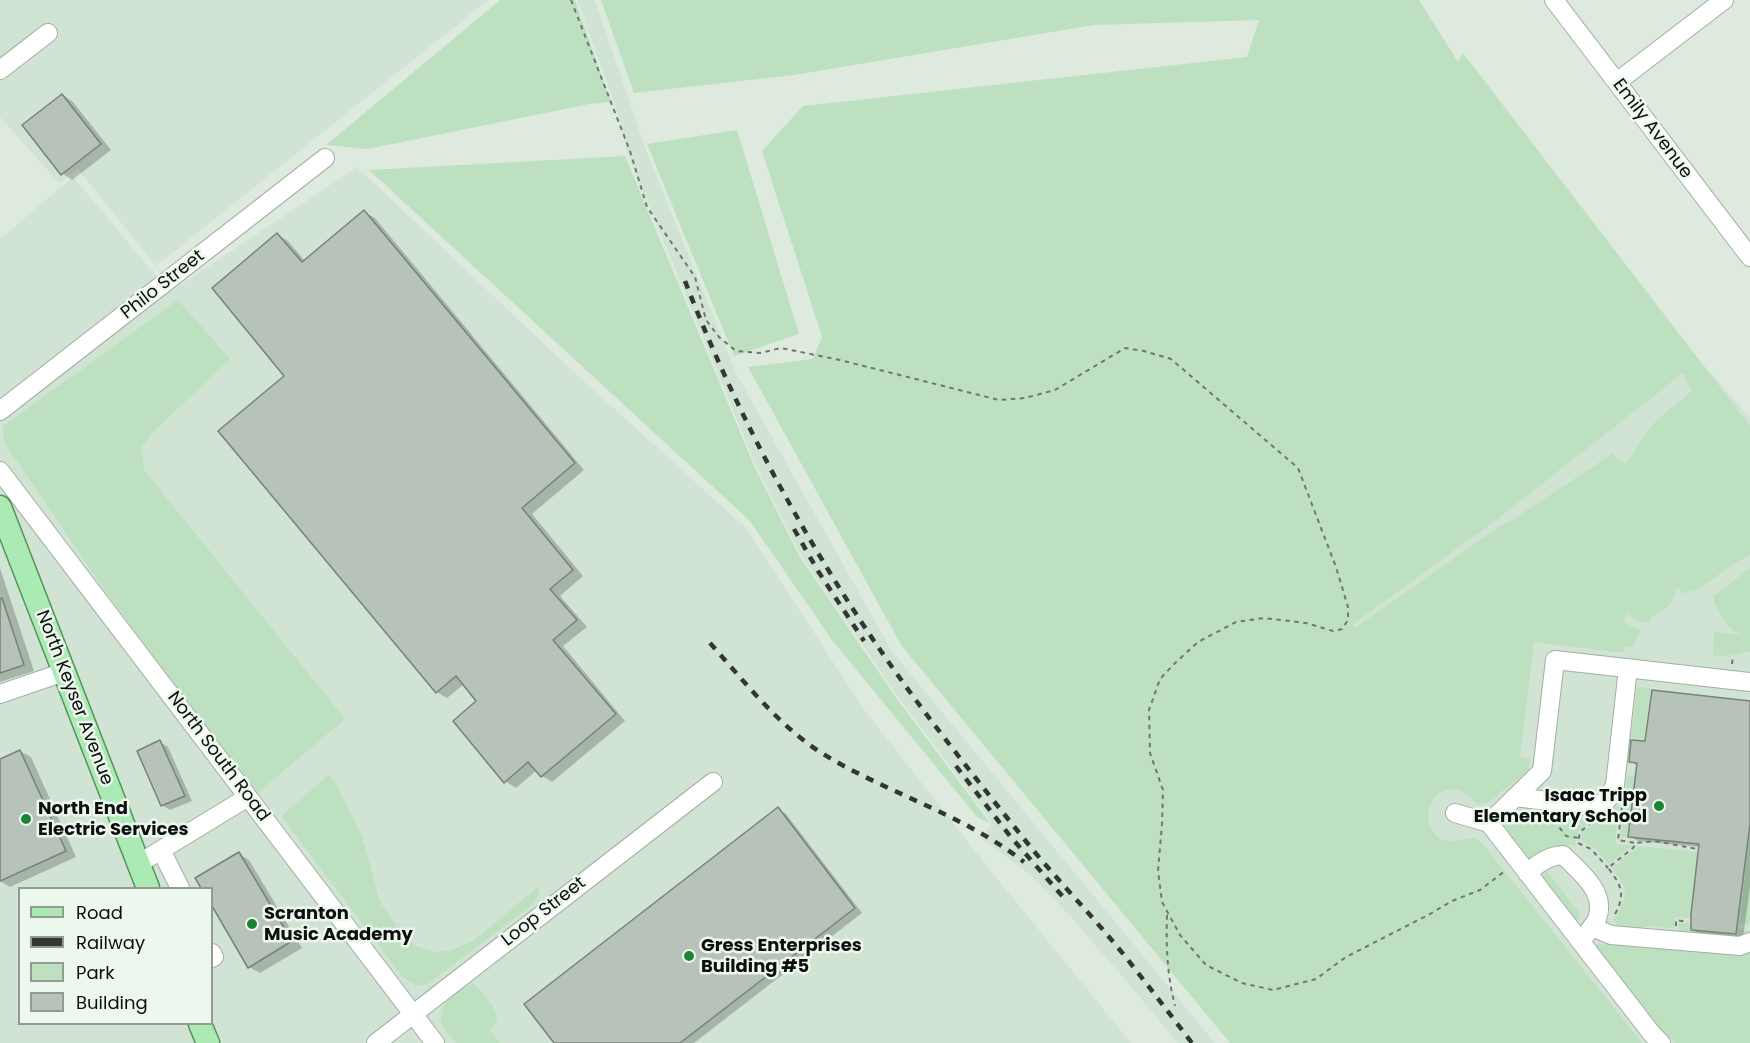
<!DOCTYPE html>
<style>
body{margin:0}
#map{position:relative;width:1750px;height:1043px;overflow:hidden;background:#dfeadf;font-family:Poppins,sans-serif}
canvas{display:block}
.legend{position:absolute;left:18px;top:887px;width:195px;height:138px;box-sizing:border-box;background:#ecf7ed;border:2px solid #929a93;margin:0;padding:8px 10px;list-style:none;font-size:18px;color:#0c0f0c}
.legend li{display:flex;align-items:center;gap:12px;height:30px}
.legend b{width:30px;border:2px solid #929a93}
</style>
<div id="map">
<canvas width="1750" height="1043"></canvas>
<ul class="legend">
<li><b style="height:8px;background:#aceab5"></b>Road</li>
<li><b style="height:8px;background:#323732"></b>Railway</li>
<li><b style="height:16px;background:#bde0c0"></b>Park</li>
<li><b style="height:16px;background:#b7c2b8"></b>Building</li>
</ul>
</div>
<script>
const ctx = document.querySelector('canvas').getContext('2d');
ctx.lineJoin = 'round';
function fillPath(path, color) { ctx.fillStyle = color; ctx.fill(path, 'evenodd'); }
function stroke(path, color, width, dash) { ctx.strokeStyle = color; ctx.lineWidth = width; ctx.lineCap = dash ? 'butt' : 'round'; ctx.setLineDash(dash || []); ctx.stroke(path); }
function drawText(font, color, halo, rows, align = 'center') {
  ctx.font = font + ' Poppins,sans-serif'; ctx.lineWidth = 5; ctx.setLineDash([]); ctx.textBaseline = 'middle'; ctx.strokeStyle = halo; ctx.fillStyle = color; for (const [text, x, y, turn = 0] of rows) {
    ctx.save(); ctx.translate(x, y); ctx.rotate((+turn || 0) * Math.PI / 180); ctx.textAlign = isNaN(turn) ? turn : align; if (halo) ctx.strokeText(text, 0, 0); ctx.fillText(text, 0, 0); ctx.restore();
  }
}
fillPath(new Path2D(`
 M 0,0 L 488,0 L 156,266 L 78,169 L 59,183 L 0,117 Z
 M 577,0 L 595,0 L 644,145 L 737,375 L 891,650 L 1215,1043 L 1177,1043 L 1145,1003 L 1071,917 L 1028,873 L 982,839 L 992,822 L 899,698 L 801,555 L 757,468 L 628,155 L 614,102 Z
 M 357,167 L 576,374 L 746,528 L 863,708 L 986,865 L 1131,1043 L 0,1043 L 0,239 L 73,177 L 170,292 ZM 20,888 L 212,888 L 212,1024 L 20,1024 Z
 M 1699,360 L 1750,417 L 1750,1043 L 1513,1043 L 1372,819 L 1351,625 L 1495,521 Z`), '#d1e3d2');
fillPath(new Path2D(`
 M 500,0 L 575,0 L 611,102 L 589,104 L 368,149 L 326,145 Z
 M 601,0 L 1419,0 L 1458,62 L 1463,53 L 1750,426 L 1750,555 L 1735,563 L 1696,591 L 1685,592 L 1682,594 L 1679,587 L 1674,591 L 1676,594 L 1668,606 L 1653,616 L 1648,623 L 1641,622 L 1627,614 L 1623,622 L 1640,630 L 1640,632 L 1633,647 L 1627,646 L 1624,650 L 1624,653 L 1534,642 L 1520,757 L 1530,759 L 1529,770 L 1487,803 L 1478,804 C 1472,799 1467,793 1459,790 C 1427,782 1415,832 1447,841 C 1456,843 1465,838 1475,838 L 1482,843 L 1642,1043 L 1230,1043 L 901,645 L 748,367 L 813,359 L 822,337 L 762,151 L 803,106 L 1247,57 L 1259,20 L 1094,25 L 794,75 L 634,93 ZM 1683,373 L 1692,391 L 1659,418 L 1645,434 L 1626,464 L 1612,454 L 1508,523 L 1500,526 L 1355,628 L 1352,625 L 1495,521 Z
 M 737,130 L 799,334 L 734,356 L 647,144 Z
 M 625,156 L 755,468 L 800,557 L 897,699 L 990,823 L 978,818 L 832,640 L 750,521 L 369,170 Z
 M 178,300 L 230,359 L 154,431 L 141,448 L 144,470 L 345,719 L 256,794 L 108,595 L 4,442 L 3,426 Z
 M 1750,568 L 1750,651 L 1736,655 L 1730,654 L 1729,657 L 1713,655 L 1714,632 L 1746,635 C 1742,633 1736,633 1733,630 C 1725,624 1714,606 1713,596 Z
 M 1637,687 L 1651,688 L 1645,739 L 1631,738 Z
 M 329,775 L 338,787 L 362,837 L 380,902 L 401,931 L 416,946 L 435,952 L 450,951 L 473,941 L 539,886 L 539,894 L 530,907 L 427,984 L 416,986 L 402,976 L 281,816 Z
 M 1627,775 L 1635,776 L 1628,837 L 1651,840 L 1620,837 Z
 M 1619,805 L 1615,844 L 1632,846 L 1609,864 L 1596,849 L 1581,840 L 1582,833 Z
 M 1517,812 L 1592,820 L 1578,831 L 1575,845 C 1556,844 1544,851 1530,863 L 1501,825 L 1504,821 Z
 M 1750,834 L 1750,925 L 1740,923 Z
 M 1639,846 L 1698,852 L 1690,918 L 1675,917 L 1674,928 L 1647,926 L 1634,930 L 1619,927 L 1614,920 C 1628,895 1630,892 1612,868 Z
 M 1544,871 L 1548,873 L 1578,911 L 1580,916 L 1577,921 L 1538,874 Z
 M 1679,923 L 1688,923 L 1691,926 L 1691,931 L 1709,933 L 1716,929 L 1717,933 L 1735,935 L 1738,929 L 1750,931 L 1750,932 L 1742,938 L 1678,933 Z
 M 1611,941 L 1750,951 L 1750,1043 L 1675,1043 C 1660,1029 1647,1012 1634,996 C 1621,979 1607,963 1596,945 L 1599,944 L 1610,945 Z
 M 473,984 C 480,989 497,1009 497,1017 C 497,1023 494,1027 490,1030 L 500,1043 L 456,1043 C 450,1036 441,1027 441,1018 C 441,1002 459,987 473,984 Z`), '#bde0c0');
fillPath(new Path2D(`
 M 63,95 L 73,102 L 111,150 L 72,180 L 62,173 Z
 M 364,212 L 375,218 L 584,470 L 532,514 L 583,576 L 560,596 L 587,627 L 563,646 L 625,721 L 552,782 L 542,776 L 537,770 L 516,788 L 505,781 L 478,701 L 464,684 L 447,698 L 437,692 L 286,376 L 278,235 L 288,241 L 305,261 Z
 M 0,568 L 34,671 L 0,682 Z
 M 1750,702 L 1750,887 L 1743,938 L 1700,934 L 1692,930 L 1700,847 L 1638,841 L 1630,836 L 1638,766 L 1630,761 L 1647,743 Z
 M 160,742 L 168,747 L 192,801 L 170,810 L 162,805 L 139,752 Z
 M 20,751 L 31,757 L 76,857 L 10,887 L 0,881 L 0,760 Z
 M 778,809 L 786,814 L 862,913 L 694,1043 L 556,1043 Z
 M 239,854 L 249,860 L 302,948 L 260,973 L 249,967 L 212,904 L 212,888 L 203,888 L 197,879 Z`), '#0003');
const building = new Path2D(`
 M 62,94 L 101,144 L 61,175 L 22,125 Z
 M 364,210 L 575,463 L 522,508 L 573,570 L 550,589 L 577,620 L 553,640 L 616,714 L 541,777 L 528,762 L 504,783 L 453,721 L 476,701 L 456,676 L 436,693 L 218,431 L 284,376 L 212,288 L 277,233 L 302,262 Z
 M 2,598 L 24,665 L 0,673 L 0,599 Z
 M 1652,690 L 1750,701 L 1750,824 L 1736,934 L 1691,930 L 1691,914 L 1699,844 L 1628,837 L 1637,763 L 1629,762 L 1631,740 L 1645,741 Z
 M 160,740 L 185,796 L 161,806 L 137,751 Z
 M 20,750 L 66,851 L 0,881 L 0,759 Z
 M 778,807 L 855,908 L 680,1043 L 554,1043 L 524,1004 Z
 M 239,852 L 292,941 L 248,968 L 212,906 L 212,888 L 201,888 L 195,878 Z`);
fillPath(building, '#b7c2b8');
stroke(building, '#778278', 1.5);
const minor = new Path2D(`
 M 1554,0 L 1750,257
 M 0,70 L 48,33
 M 1617,82 L 1724,0
 M 0,411 L 325,158
 M 0,471 L 435,1043
 M 0,694 L 64,672
 M 1515,797 L 1596,807 L 1608,799 L 1615,785 L 1628,668
 M 1455,813 L 1489,823 L 1652,1034 L 1661,1043
 M 1489,823 L 1542,771 L 1555,660 L 1750,682
 M 161,850 L 180,888
 M 138,864 L 248,797
 M 1527,873 C 1539,863 1548,856 1563,855 C 1580,872 1607,892 1597,919 C 1594,925 1589,930 1586,935
 M 1592,927 L 1611,935 L 1740,946 L 1750,942
 M 212,953 L 214,957 L 212,958
 M 376,1043 L 713,782`);
const major = new Path2D(`
 M 0,507 L 148,888
 M 200,1024 L 208,1043`);
stroke(minor, '#a3aea4', 20);
stroke(major, '#50945a', 25);
stroke(new Path2D(`
 M 571,0 L 630,151 L 647,207 L 695,277 L 706,320 L 719,337 L 736,351 L 760,353 L 781,348 L 840,360 L 999,400 L 1025,398 L 1055,390 L 1125,348 L 1144,351 L 1171,359 L 1298,468 L 1336,567 L 1348,607 L 1348,620 L 1342,629 L 1333,631 L 1306,623 L 1264,618 L 1236,622 L 1198,642 L 1174,664 L 1160,679 L 1149,710 L 1150,753 L 1163,790 L 1162,824 L 1158,871 L 1162,902 L 1180,935 L 1206,965 L 1242,983 L 1273,990 L 1316,979 L 1346,957 L 1430,914 L 1452,901 L 1480,890 L 1505,871
 M 1732,664 L 1733,655
 M 1622,807 L 1618,840 L 1636,843
 M 1561,819 L 1559,827 L 1566,836 L 1579,838
 M 1592,822 L 1580,832 L 1578,843 L 1591,849 L 1608,868
 M 1615,914 C 1626,895 1621,884 1608,868 L 1633,848 L 1636,843 L 1655,841 L 1697,849
 M 1167,915 C 1166,947 1167,974 1175,1006
 M 1676,926 L 1676,920 L 1688,922`), '#707770', 2, [4.5, 4.5]);
stroke(minor, '#fff', 18);
stroke(major, '#aceab5', 22);
stroke(new Path2D(`
 M 685,281 C 746,439 831,589 933,723 C 966,766 999,808 1033,850 C 1063,886 1095,919 1124,955 C 1147,984 1169,1013 1192,1043
 M 794,529 L 818,571 L 864,641
 M 710,643 C 744,681 777,724 820,752 C 885,793 962,813 1024,862
 M 956,766 L 1010,836 L 1064,898`), '#323732', 4.5, [8, 8]);
for (const [x, y, r, color] of [
 [1659,806,6,"#1d8337"],
 [26,819,6,"#1d8337"],
 [252,924,6,"#1d8337"],
 [689,956,6,"#1d8337"]
]) { const dot = new Path2D(); dot.arc(x, y, r, 0, 2 * Math.PI); ctx.fillStyle = color; ctx.fill(dot); stroke(dot, '#ecf7ed', 2); }
drawText('18px', '#0c0f0c', '#ecf7ed', [
 ["Emily Avenue",1652,129,53],
 ["Philo Street",163,285,-38],
 ["North Keyser Avenue",74,698,69],
 ["North South Road",218,757,53],
 ["Loop Street",544,912,-38]
]);
drawText('bold 18px', '#0c0f0c', '#ecf7ed', [
 ["Isaac Tripp",1647,796,"right"],
 ["Elementary School",1647,817,"right"],
 ["North End",38,809],
 ["Electric Services",38,830],
 ["Scranton",264,914],
 ["Music Academy",264,935],
 ["Gress Enterprises",701,946],
 ["Building #5",701,967]
], 'left');
</script>
